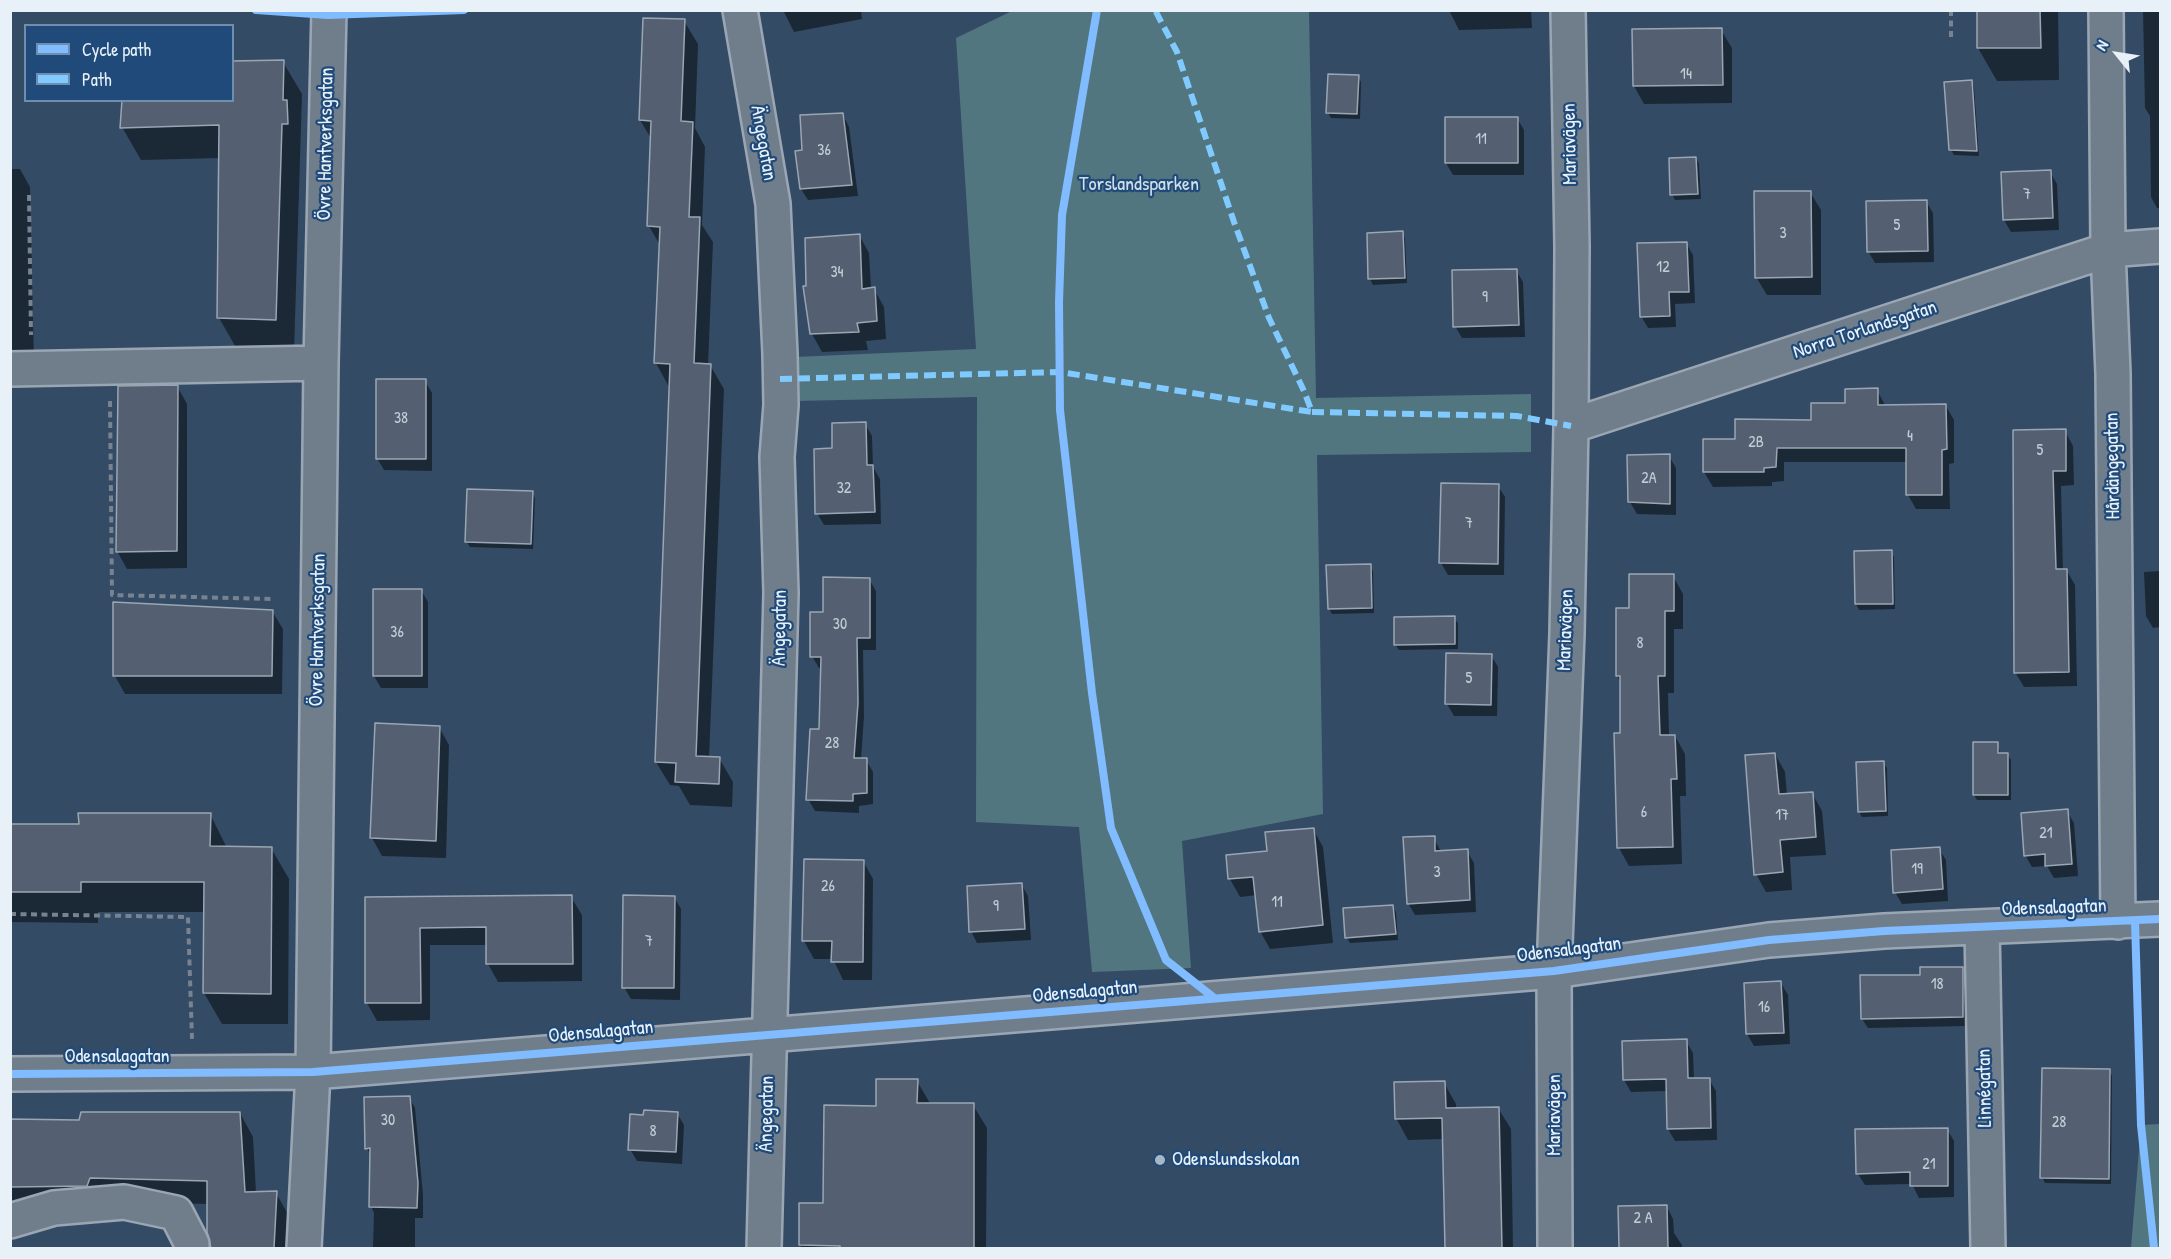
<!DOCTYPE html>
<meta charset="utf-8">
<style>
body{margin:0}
#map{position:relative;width:2171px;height:1259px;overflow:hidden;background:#344b65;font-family:"Patrick Hand",sans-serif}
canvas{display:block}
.frame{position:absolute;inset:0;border:12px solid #e8f1f8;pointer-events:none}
.legend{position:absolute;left:24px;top:24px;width:210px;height:78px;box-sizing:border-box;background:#1f4a7a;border:2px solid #6f8dac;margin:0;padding:8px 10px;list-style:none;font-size:18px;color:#e8f1f8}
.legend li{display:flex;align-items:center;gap:12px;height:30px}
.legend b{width:30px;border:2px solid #6f8dac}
.north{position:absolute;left:2087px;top:24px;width:60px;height:60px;-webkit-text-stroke:4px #1f4a7a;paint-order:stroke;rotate:300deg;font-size:16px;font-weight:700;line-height:24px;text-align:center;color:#e8f1f8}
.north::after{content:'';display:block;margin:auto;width:21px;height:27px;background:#e8f1f8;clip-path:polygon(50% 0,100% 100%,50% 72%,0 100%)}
</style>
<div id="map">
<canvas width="2171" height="1259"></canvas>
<div class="frame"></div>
<ul class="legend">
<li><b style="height:8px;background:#80bcff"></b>Cycle path</li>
<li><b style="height:8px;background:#80caff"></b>Path</li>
</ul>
<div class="north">N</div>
</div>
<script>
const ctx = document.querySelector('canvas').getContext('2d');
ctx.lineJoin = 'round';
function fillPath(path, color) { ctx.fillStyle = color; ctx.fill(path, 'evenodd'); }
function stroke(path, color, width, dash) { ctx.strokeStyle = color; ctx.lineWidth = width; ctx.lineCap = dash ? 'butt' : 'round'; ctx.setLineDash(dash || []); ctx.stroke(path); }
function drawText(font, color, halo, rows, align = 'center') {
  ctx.font = font + ' "Patrick Hand",sans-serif'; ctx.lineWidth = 4.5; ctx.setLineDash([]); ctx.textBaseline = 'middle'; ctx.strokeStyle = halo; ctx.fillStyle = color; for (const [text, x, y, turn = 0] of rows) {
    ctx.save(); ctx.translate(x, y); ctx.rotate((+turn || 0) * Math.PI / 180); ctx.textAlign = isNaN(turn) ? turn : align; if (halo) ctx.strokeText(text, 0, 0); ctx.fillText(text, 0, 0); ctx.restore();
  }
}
fillPath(new Path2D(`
 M 1012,11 L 1309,11 L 1316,398 L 1531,394 L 1531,452 L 1317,455 L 1323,814 L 1182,841 L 1191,968 L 1092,972 L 1079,827 L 976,822 L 977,397 L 796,401 L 795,357 L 976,349 L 956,38 Z
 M 2160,1124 L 2160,1248 L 2131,1248 L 2141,1125 Z`), '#51767f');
fillPath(new Path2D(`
 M 783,10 L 861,10 L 862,19 L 794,32 Z
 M 1449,10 L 1531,10 L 1532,28 L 1459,30 Z
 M 1978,10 L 2058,10 L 2059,80 L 1997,81 L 1978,48 Z
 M 2143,10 L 2160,10 L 2160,208 L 2157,208 L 2151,197 L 2150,116 L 2145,108 Z
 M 684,21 L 698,44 L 695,128 L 705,147 L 702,225 L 713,242 L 708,365 L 710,365 L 724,389 L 709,758 L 719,758 L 733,782 L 732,807 L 690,805 L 679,786 L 670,785 L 656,762 L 669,387 L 656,363 L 661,247 L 649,226 L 652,140 L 640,120 Z
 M 1721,30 L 1732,48 L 1732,103 L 1644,104 L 1634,86 Z
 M 283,62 L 302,94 L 294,352 L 238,351 L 219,318 L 220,158 L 141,160 L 122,127 L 232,100 Z
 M 1358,76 L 1361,82 L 1360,119 L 1331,118 L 1328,113 Z
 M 1971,82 L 1974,87 L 1979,156 L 1954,155 L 1951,150 Z
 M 843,115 L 849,127 L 858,196 L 808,200 L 801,189 L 804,151 Z
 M 1517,118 L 1524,130 L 1524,175 L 1453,175 L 1446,163 L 1446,119 Z
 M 1696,158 L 1699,164 L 1701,199 L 1675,200 L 1672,194 Z
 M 10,169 L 20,169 L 30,187 L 34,361 L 10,361 Z
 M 2050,172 L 2057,184 L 2059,230 L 2011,232 L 2004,220 Z
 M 1810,192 L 1821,210 L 1821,295 L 1767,295 L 1756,277 Z
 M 1926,201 L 1933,213 L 1934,262 L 1875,263 L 1868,251 Z
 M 1402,233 L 1405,238 L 1407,283 L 1373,285 L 1370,279 L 1368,234 Z
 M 859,235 L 869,253 L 871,289 L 874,289 L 884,307 L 886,339 L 866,341 L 868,350 L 822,352 L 812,334 L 807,287 Z
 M 1686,243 L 1693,255 L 1695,303 L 1675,304 L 1676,327 L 1648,328 L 1641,316 Z
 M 1516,270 L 1523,282 L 1525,337 L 1462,338 L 1455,326 Z
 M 425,381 L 432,393 L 432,471 L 384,470 L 377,458 Z
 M 177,386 L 187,404 L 187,568 L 127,569 L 117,551 Z
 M 1877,390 L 1886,407 L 1946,406 L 1954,420 L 1954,463 L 1949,464 L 1950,509 L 1916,509 L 1908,495 L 1908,462 L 1784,462 L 1784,481 L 1772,482 L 1772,486 L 1713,487 L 1704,472 L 1705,441 L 1736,441 L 1812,421 Z
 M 865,424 L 872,436 L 873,467 L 880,479 L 881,524 L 824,525 L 817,513 L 834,449 Z
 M 2065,431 L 2073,446 L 2074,485 L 2061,486 L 2063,571 L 2067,571 L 2075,585 L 2077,686 L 2024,687 L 2015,672 L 2014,432 Z
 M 1669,456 L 1676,468 L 1676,515 L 1637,514 L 1630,502 Z
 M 1498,486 L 1505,497 L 1504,575 L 1448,575 L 1441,563 Z
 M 532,492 L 535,498 L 533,549 L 470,547 L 466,541 Z
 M 1855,552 L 1891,552 L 1894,557 L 1895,609 L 1859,610 L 1856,604 Z
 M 1370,566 L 1373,571 L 1374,613 L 1332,614 L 1329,609 Z
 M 2160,571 L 2160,627 L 2153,628 L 2146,616 L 2144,572 Z
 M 1673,576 L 1683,594 L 1683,629 L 1674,629 L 1674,693 L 1668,693 L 1669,736 L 1675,736 L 1685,754 L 1686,796 L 1680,796 L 1682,864 L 1629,866 L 1619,848 L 1622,735 L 1621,683 L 1617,676 L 1631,610 Z
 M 869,579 L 876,591 L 876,650 L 863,650 L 864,716 L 861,760 L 866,760 L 873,772 L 873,804 L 859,806 L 859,813 L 815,811 L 808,799 L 820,730 L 822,668 L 819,668 L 812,656 L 824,613 Z
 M 421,590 L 428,602 L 428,688 L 381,688 L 374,676 Z
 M 272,611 L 283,629 L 282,694 L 125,694 L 115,676 Z
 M 1454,618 L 1458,623 L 1458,649 L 1399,650 L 1395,644 Z
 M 1491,655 L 1498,667 L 1497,716 L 1454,716 L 1447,704 Z
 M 439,727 L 449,745 L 446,858 L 382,856 L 372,838 Z
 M 1997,744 L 2001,755 L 2008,755 L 2011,760 L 2011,800 L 1977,800 L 1974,795 Z
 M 1775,754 L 1785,772 L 1787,795 L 1812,793 L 1822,811 L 1826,855 L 1790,857 L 1792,890 L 1766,892 L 1756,874 Z
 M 1883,763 L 1887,768 L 1888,816 L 1862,817 L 1859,812 Z
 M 2067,811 L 2074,823 L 2078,876 L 2054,878 L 2047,866 L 2032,867 L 2025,855 Z
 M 210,814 L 227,848 L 271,848 L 289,879 L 288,1024 L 222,1024 L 204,993 L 205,912 L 98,912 L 98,923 L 10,922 L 10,825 L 80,826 Z
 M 1313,829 L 1323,847 L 1333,943 L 1270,949 L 1260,931 L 1257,895 L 1240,897 L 1230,879 L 1227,856 L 1268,852 Z
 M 1434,838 L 1441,852 L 1467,851 L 1474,863 L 1476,912 L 1415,915 L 1408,903 Z
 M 1939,849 L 1946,860 L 1948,901 L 1902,904 L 1895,892 Z
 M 863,861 L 873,879 L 872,980 L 843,980 L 833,959 L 814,959 L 804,941 Z
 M 1021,884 L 1028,896 L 1031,940 L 977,943 L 971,931 Z
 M 571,897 L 582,915 L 582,981 L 498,982 L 488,964 L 488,945 L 430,945 L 430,1020 L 377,1021 L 367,1003 L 366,898 Z
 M 674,897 L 681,909 L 680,1000 L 631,999 L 624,987 Z
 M 1392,906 L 1396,912 L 1398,940 L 1350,943 L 1347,938 Z
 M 1962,968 L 1967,977 L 1968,1026 L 1868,1028 L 1862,1019 L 1921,976 Z
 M 1781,983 L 1788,995 L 1790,1044 L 1754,1046 L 1747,1034 Z
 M 1686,1041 L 1693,1053 L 1694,1080 L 1709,1079 L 1716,1091 L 1717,1140 L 1675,1141 L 1668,1129 L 1667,1091 L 1631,1092 L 1624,1080 Z
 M 2109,1070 L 2112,1076 L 2111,1184 L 2045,1183 L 2042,1177 Z
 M 917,1081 L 931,1105 L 973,1105 L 987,1128 L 986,1248 L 802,1248 L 800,1245 L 801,1205 L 825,1205 L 878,1107 Z
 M 1444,1083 L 1456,1104 L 1456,1109 L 1498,1108 L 1511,1129 L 1513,1248 L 1446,1248 L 1444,1139 L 1408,1140 L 1396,1118 Z
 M 409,1097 L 415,1108 L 423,1195 L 423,1218 L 415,1218 L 415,1248 L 373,1248 L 374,1213 L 371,1206 L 371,1156 L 367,1148 Z
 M 240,1113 L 253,1137 L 256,1193 L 276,1193 L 289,1216 L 288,1248 L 212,1248 L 208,1231 L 208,1204 L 103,1201 L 15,1210 L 10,1202 L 10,1120 L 80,1122 Z
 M 677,1113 L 684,1125 L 682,1164 L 637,1161 L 630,1149 Z
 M 1947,1129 L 1954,1141 L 1954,1197 L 1919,1198 L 1912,1184 L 1865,1185 L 1858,1174 Z
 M 1620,1207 L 1667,1207 L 1673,1219 L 1674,1233 L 1682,1245 L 1682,1248 L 1621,1248 Z`), '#0007');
const building = new Path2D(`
 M 1977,10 L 2040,10 L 2041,48 L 1977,48 Z
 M 643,18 L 685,19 L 681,121 L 693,122 L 689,217 L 700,217 L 694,363 L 711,364 L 696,756 L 720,757 L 719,784 L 675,782 L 676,763 L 655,762 L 670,364 L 654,363 L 660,227 L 647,226 L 651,121 L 639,120 Z
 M 1722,28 L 1723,85 L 1633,86 L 1632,29 Z
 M 284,60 L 283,100 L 287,100 L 288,124 L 282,124 L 276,320 L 217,318 L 219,125 L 120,128 L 122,100 L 232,100 L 232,61 Z
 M 1328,74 L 1359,75 L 1357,114 L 1326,113 Z
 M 1972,80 L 1977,151 L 1949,150 L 1944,82 Z
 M 843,113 L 852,185 L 800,189 L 795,151 L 802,150 L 800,115 Z
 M 1445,117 L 1518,117 L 1518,163 L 1445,163 Z
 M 1696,157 L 1698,194 L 1670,195 L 1669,158 Z
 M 2051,170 L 2053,218 L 2003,220 L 2001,172 Z
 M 1754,191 L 1811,191 L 1812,277 L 1755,278 Z
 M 1927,200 L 1928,251 L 1867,252 L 1866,201 Z
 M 1403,231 L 1405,278 L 1368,279 L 1367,233 Z
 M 860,234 L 862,289 L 875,287 L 877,321 L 857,323 L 859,332 L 810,334 L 803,286 L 806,286 L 805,238 Z
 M 1687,242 L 1689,292 L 1669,292 L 1670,316 L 1640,317 L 1637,243 Z
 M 1517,269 L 1519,325 L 1453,327 L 1452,270 Z
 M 376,379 L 426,379 L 426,459 L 376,459 Z
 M 178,385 L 177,551 L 116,552 L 118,386 Z
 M 1878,388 L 1878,405 L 1946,404 L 1947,449 L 1942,450 L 1942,495 L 1906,495 L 1906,448 L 1777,448 L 1776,467 L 1764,468 L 1764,472 L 1703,472 L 1703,439 L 1735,439 L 1735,419 L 1811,420 L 1811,403 L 1845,403 L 1845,389 Z
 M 866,422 L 867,465 L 873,465 L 875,512 L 815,514 L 814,449 L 832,448 L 832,423 Z
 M 2066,429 L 2066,471 L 2053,471 L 2056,569 L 2067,569 L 2069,672 L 2014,673 L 2013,430 Z
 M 1670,454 L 1670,504 L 1628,502 L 1627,455 Z
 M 1441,483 L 1499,484 L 1498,564 L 1439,563 Z
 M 467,489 L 533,491 L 531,544 L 465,542 Z
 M 1892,550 L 1893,604 L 1855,604 L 1854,551 Z
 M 1371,564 L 1372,608 L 1328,609 L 1326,565 Z
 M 1629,574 L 1674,574 L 1674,611 L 1665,611 L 1665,676 L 1658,676 L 1660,735 L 1675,735 L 1677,779 L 1671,779 L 1673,847 L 1617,848 L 1614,733 L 1620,733 L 1620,676 L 1616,676 L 1616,608 L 1629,608 Z
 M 823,577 L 870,578 L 870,638 L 857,638 L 858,703 L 854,758 L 867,758 L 867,793 L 853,794 L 853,801 L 806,800 L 810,729 L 819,729 L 821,657 L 810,657 L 810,612 L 823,612 Z
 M 373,589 L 422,589 L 422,676 L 373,676 Z
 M 113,602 L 273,610 L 272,676 L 113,676 Z
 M 1455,616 L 1455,644 L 1394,645 L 1394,617 Z
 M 1446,653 L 1492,654 L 1491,705 L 1445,704 Z
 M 375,723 L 440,726 L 436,841 L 370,838 Z
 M 1973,742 L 1998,742 L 1998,753 L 2008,753 L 2008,795 L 1973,795 Z
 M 1775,753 L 1779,794 L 1813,792 L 1816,837 L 1780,840 L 1783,872 L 1754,875 L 1745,755 Z
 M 1884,761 L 1886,811 L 1858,812 L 1856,762 Z
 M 2068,809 L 2072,864 L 2045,866 L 2045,854 L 2024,856 L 2021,813 Z
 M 78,813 L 211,813 L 210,846 L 272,847 L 271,994 L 203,993 L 204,882 L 81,882 L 81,892 L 10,892 L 10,824 L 79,824 Z
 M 1314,828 L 1323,925 L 1259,932 L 1253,877 L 1228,879 L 1226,855 L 1267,851 L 1265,832 Z
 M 1435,836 L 1435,851 L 1468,849 L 1470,900 L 1407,904 L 1403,837 Z
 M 1940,847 L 1943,889 L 1893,893 L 1891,850 Z
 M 804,859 L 864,860 L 863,962 L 831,962 L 832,941 L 802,941 Z
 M 1022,883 L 1025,929 L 969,932 L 967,886 Z
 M 572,895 L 573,964 L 486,964 L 486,927 L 420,928 L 421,1003 L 365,1003 L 365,897 Z
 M 623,895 L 675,896 L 674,988 L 622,988 Z
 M 1393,905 L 1396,934 L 1345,938 L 1343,908 Z
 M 1920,967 L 1963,967 L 1963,1017 L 1861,1019 L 1860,975 L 1920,975 Z
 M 1781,981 L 1784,1033 L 1746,1034 L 1744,983 Z
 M 1687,1039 L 1688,1078 L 1710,1078 L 1711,1128 L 1667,1129 L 1666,1079 L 1623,1080 L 1622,1041 Z
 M 2042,1068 L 2110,1069 L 2109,1179 L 2040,1178 Z
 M 876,1079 L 918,1079 L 917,1103 L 974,1103 L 974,1248 L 840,1248 L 840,1246 L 799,1245 L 799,1203 L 823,1203 L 824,1105 L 876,1106 Z
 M 1445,1081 L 1446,1108 L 1499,1107 L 1502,1248 L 1445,1248 L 1442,1118 L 1395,1119 L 1394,1082 Z
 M 410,1096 L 418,1183 L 417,1208 L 369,1207 L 370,1148 L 365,1149 L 364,1097 Z
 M 644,1110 L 678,1112 L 676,1152 L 628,1150 L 630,1114 L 643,1115 Z
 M 81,1112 L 240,1112 L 245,1192 L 277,1191 L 274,1248 L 211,1248 L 207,1232 L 207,1181 L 90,1178 L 87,1186 L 10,1187 L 10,1119 L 79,1120 Z
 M 1948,1128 L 1948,1186 L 1910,1186 L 1910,1172 L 1856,1174 L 1855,1129 Z
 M 1667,1205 L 1668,1248 L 1619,1248 L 1618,1206 Z`);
fillPath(building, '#546071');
stroke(building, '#9aa6b3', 1.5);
const minor = new Path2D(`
 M 740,10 L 773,204 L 780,354 L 781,405 L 777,457 L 781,593 L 764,1248
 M 2106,10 L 2108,250 L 2113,374 L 2118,922
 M 10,369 L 321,363
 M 1571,426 L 2108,250 L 2160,246
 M 1982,927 L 1988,1248
 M 10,1074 L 313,1072 L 1554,971 L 1769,940 L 1821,936 L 1884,931 L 2160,919
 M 10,1221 L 54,1208 L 124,1202 L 176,1213 L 192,1244 L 192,1248
 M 304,1248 L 313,1072 L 321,363 L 329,10
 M 1555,1248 L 1554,971 L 1567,634 L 1571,426 L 1572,247 L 1568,10`);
stroke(minor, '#9aa6b3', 38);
stroke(new Path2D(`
 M 1951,10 L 1951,37
 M 29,195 L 31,335
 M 110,401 L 112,595 L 272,599
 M 10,914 L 188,917 L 192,1039`), '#778390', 4, [6, 4.5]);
stroke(minor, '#707e8c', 33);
stroke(new Path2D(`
 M 780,379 L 1060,372 L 1312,412 L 1304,391 L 1269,318 L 1234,222 L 1177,52 L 1155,10
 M 1312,412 L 1517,416 L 1571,426`), '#80caff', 6, [12, 6]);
stroke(new Path2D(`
 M 256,10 L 328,15 L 464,10
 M 1097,10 L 1062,215 L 1059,302 L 1060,410 L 1092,693 L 1111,828 L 1166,960 L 1213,997
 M 2135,921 L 2141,1125 L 2154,1248
 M 10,1074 L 313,1072 L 1554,971 L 1769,940 L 1821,936 L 1884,931 L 2160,919`), '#80bcff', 8);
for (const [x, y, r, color] of [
 [1160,1160,6,"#a9b7c5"]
]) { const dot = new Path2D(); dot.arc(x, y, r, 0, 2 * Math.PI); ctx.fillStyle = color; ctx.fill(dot); stroke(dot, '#1f4a7a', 2); }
drawText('16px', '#c3cdd6', null, [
 ["14",1686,75],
 ["11",1481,140],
 ["36",824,151],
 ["7",2027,195],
 ["5",1897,226],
 ["3",1783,234],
 ["12",1663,268],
 ["34",837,273],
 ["9",1485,298],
 ["38",401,419],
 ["4",1910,437],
 ["2B",1756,443],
 ["5",2040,451],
 ["2A",1649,479],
 ["32",844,489],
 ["7",1469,524],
 ["30",840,625],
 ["36",397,633],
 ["8",1640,644],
 ["5",1469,679],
 ["28",832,744],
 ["6",1644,813],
 ["17",1782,816],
 ["21",2046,834],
 ["19",1917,870],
 ["3",1437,873],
 ["26",828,887],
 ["11",1277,903],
 ["9",996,907],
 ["7",649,942],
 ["18",1937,985],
 ["16",1764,1008],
 ["30",388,1121],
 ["28",2059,1123],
 ["8",653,1132],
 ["21",1929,1165],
 ["2 A",1643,1219]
]);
drawText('20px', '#e8f1f8', '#1f4a7a', [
 ["Ängegatan",763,143,80],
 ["Övre Hantverksgatan",326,144,-89],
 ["Mariavägen",1570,144,-91],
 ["Norra Torlandsgatan",1865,330,-18],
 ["Hårdängegatan",2113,466,-91],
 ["Ängegatan",780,628,-89],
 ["Övre Hantverksgatan",318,630,-89],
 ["Mariavägen",1566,630,-88],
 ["Odensalagatan",2054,908,-2],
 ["Odensalagatan",1569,950,-7],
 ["Odensalagatan",1085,992,-5],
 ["Odensalagatan",601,1032,-5],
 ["Odensalagatan",117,1057],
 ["Linnégatan",1985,1088,-91],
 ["Ängegatan",767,1114,-89],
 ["Mariavägen",1555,1115,-90]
]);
drawText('20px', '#d2e0e6', '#1f4a7a', [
 ["Torslandsparken",1139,185]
]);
drawText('20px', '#e8f1f8', '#1f4a7a', [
 ["Odenslundsskolan",1172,1160]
], 'left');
</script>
